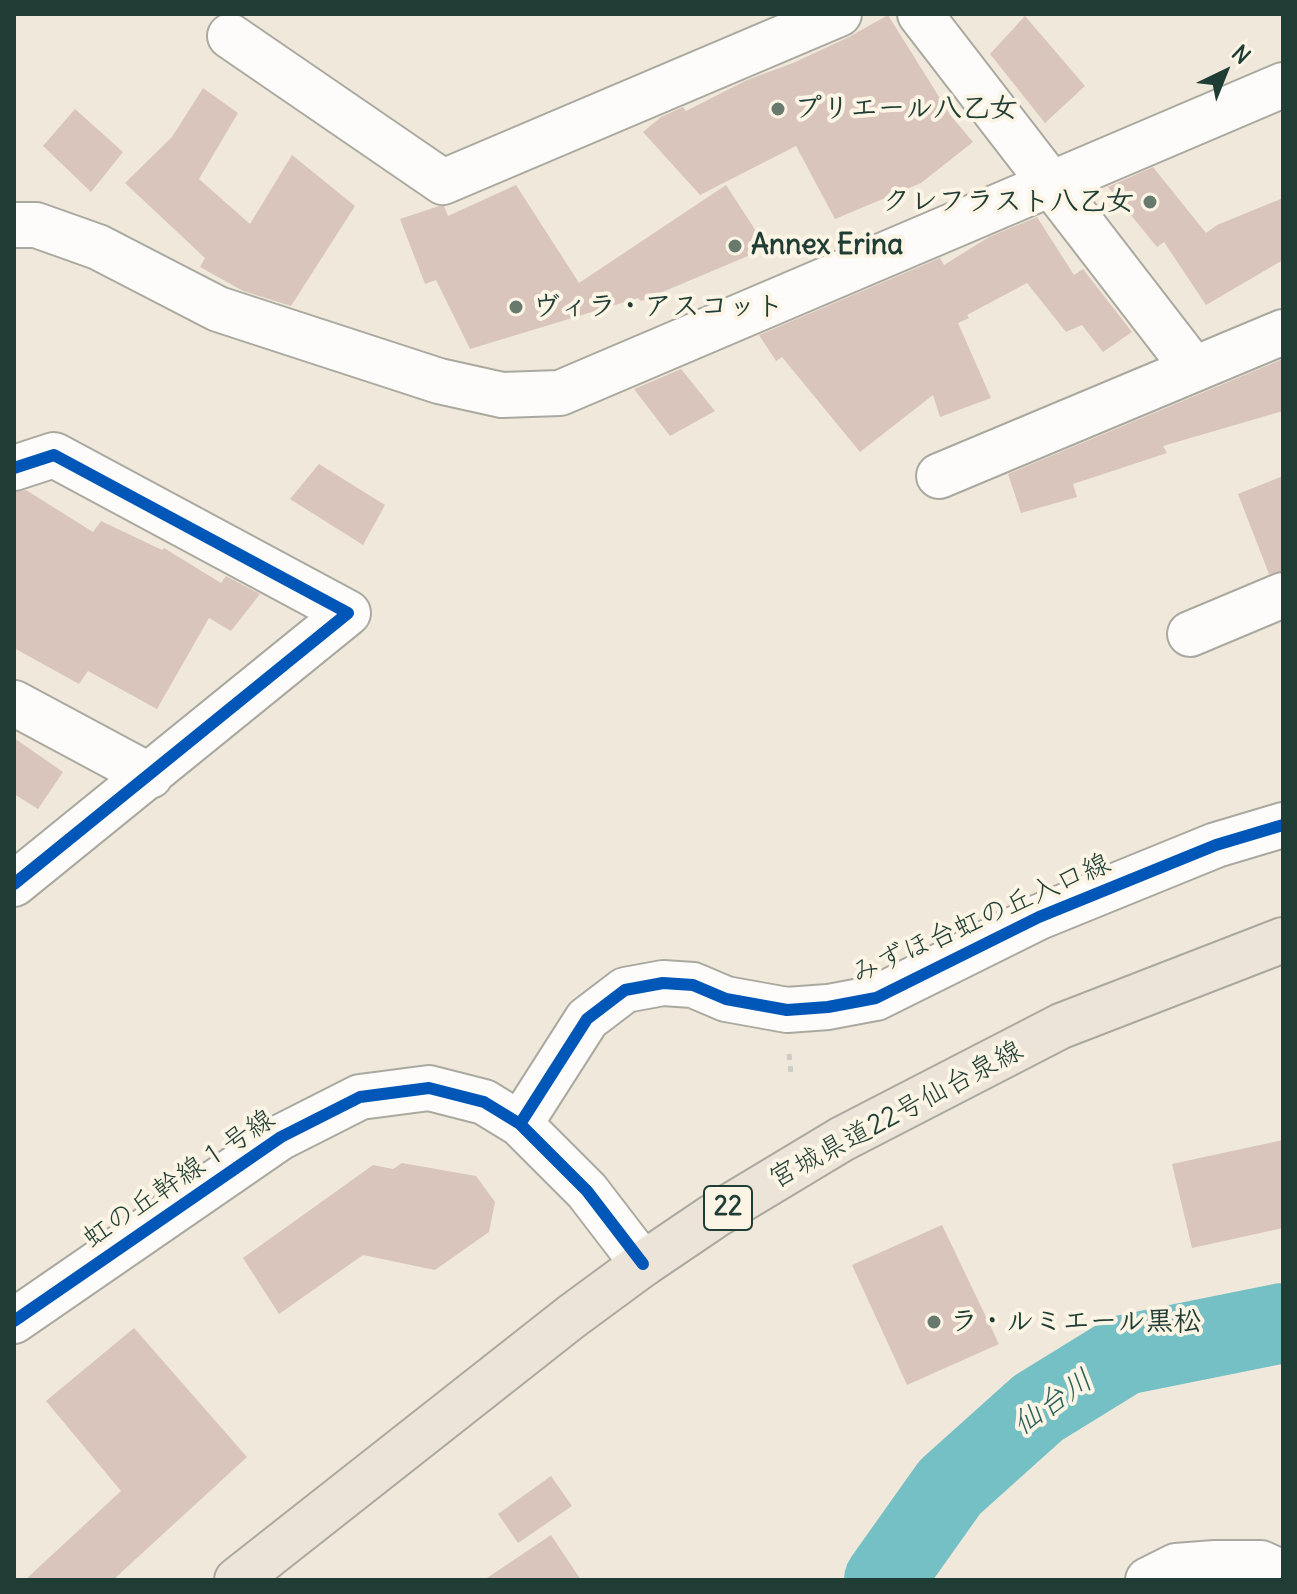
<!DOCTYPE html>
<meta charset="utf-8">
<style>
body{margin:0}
#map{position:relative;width:1297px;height:1594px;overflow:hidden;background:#f0e8db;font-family:Delius,sans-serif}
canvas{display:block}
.frame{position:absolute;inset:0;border:16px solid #1f3d34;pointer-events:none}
.north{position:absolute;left:1185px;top:32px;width:80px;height:80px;-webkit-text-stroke:6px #fcf5e5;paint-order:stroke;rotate:43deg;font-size:22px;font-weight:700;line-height:32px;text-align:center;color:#1f3d34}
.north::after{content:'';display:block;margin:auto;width:28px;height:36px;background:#1f3d34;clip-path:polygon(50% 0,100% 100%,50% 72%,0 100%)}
</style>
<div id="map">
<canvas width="1297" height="1594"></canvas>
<div class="frame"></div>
<div class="north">N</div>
</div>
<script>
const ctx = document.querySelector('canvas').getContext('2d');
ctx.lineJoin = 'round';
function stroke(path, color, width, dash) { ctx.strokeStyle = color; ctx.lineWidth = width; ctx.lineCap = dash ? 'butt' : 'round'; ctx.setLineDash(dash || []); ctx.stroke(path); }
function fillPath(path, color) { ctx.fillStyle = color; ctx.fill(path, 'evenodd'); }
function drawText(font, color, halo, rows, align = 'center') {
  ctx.font = font + ' Delius,"Klee One",sans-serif'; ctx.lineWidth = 8; ctx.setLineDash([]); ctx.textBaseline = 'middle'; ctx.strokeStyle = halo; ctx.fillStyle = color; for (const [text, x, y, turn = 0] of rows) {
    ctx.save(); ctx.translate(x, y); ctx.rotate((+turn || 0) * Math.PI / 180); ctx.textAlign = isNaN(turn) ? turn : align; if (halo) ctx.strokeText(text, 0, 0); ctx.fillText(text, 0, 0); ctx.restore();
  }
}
stroke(new Path2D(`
 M 884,1580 L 950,1487 L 1038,1408 L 1124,1355 L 1283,1323`), '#75c0c5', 80);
fillPath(new Path2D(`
 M 888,15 L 951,116 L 973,142 L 921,183 L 835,219 L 796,146 L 700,195 L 643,132 L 661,117 L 683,107 L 686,111 L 747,80 L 793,63 L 849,37 Z
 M 1025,16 L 1085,86 L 1045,123 L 990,54 Z
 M 203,88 L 238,113 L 199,179 L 250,224 L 292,155 L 355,206 L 291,306 L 243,291 L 200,267 L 205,258 L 125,183 L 172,137 Z
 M 75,109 L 123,152 L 91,192 L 43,146 Z
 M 1153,167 L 1206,233 L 1217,225 L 1283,198 L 1283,260 L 1206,305 L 1164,242 L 1157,247 L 1108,187 Z
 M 516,185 L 579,283 L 726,185 L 767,248 L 641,301 L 638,298 L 470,349 L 436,280 L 425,284 L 400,219 L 439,206 L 444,206 L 448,216 Z
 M 1037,217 L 1074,275 L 1083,269 L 1132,332 L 1103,352 L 1082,325 L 1066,332 L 1027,283 L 967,315 L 969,318 L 958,323 L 991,398 L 940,417 L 933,395 L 860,452 L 782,357 L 776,361 L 759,335 L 940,258 L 944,265 L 989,237 Z
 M 1283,359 L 1283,411 L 1163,446 L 1167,453 L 1073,484 L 1077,497 L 1021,513 L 1008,474 Z
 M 681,369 L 715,411 L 670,436 L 634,389 Z
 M 319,464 L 385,505 L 363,545 L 290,499 Z
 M 1283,476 L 1283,571 L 1269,574 L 1238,494 Z
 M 26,490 L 93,532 L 101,521 L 162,550 L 164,548 L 221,583 L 226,576 L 260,594 L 231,631 L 209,618 L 157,709 L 88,671 L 79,684 L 14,648 L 14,492 Z
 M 14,738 L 63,772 L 38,809 L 14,794 Z
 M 1283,1140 L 1283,1228 L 1192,1248 L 1172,1164 Z
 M 402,1163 L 476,1176 L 495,1202 L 489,1232 L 435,1270 L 363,1255 L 279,1314 L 243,1258 L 373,1165 L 393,1169 Z
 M 942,1225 L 999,1344 L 907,1385 L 852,1265 Z
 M 134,1328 L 247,1457 L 113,1580 L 25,1580 L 121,1491 L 46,1401 Z
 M 551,1476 L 572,1506 L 518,1543 L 498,1514 Z
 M 551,1535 L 581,1580 L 484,1580 Z`), '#d9c5bc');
const minor = new Path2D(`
 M 920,14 L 1193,368
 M 230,36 L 443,182 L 839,14
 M 14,225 L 36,225 L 98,247 L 218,309 L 439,381 L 502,395 L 560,393 L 1283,85
 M 14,468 L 54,455 L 348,613 L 14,884
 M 939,476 L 1283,332
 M 1190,634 L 1283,595
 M 14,703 L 150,776
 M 520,1124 L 587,1019 L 625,990 L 663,983 L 693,985 L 726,999 L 787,1010 L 828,1007 L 876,998 L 1039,917 L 1216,845 L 1283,825
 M 14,1321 L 281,1137 L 360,1097 L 429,1088 L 484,1102 L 520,1124 L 587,1191 L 643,1264
 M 1148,1580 L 1176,1566 L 1215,1563 L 1261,1563 L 1283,1573`);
const major = new Path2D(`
 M 237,1580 L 571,1317 L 643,1264 L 714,1216 L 842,1139 L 1061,1026 L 1283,940`);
stroke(minor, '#aaa9a0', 48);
stroke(major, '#aaa9a0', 48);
stroke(new Path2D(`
 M 789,1054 L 791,1074`), '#cccdc9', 5, [6, 6]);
stroke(minor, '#fdfcfa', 44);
stroke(major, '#ece4d8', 44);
stroke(new Path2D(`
 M 14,468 L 54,455 L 348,613 L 14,884
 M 520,1124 L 587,1019 L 625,990 L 663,983 L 693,985 L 726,999 L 787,1010 L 828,1007 L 876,998 L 1039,917 L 1216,845 L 1283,825
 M 14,1321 L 281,1137 L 360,1097 L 429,1088 L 484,1102 L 520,1124 L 587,1191 L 643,1264`), '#0057b8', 12);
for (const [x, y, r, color] of [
 [778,109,8,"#68796e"],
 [1150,202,8,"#68796e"],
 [735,246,8,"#68796e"],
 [516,307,8,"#68796e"],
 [934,1322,8,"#68796e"]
]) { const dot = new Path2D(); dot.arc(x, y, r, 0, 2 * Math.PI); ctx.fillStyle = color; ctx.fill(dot); stroke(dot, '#fcf5e5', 3); }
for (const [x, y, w] of [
 [728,1208,48]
]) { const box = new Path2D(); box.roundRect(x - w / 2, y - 22, w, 44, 6); ctx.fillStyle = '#fcf5e5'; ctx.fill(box); stroke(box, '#1f3d34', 2); }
drawText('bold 26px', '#1f3d34', null, [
 ["22",728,1208]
]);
drawText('bold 28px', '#1f3d34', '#fcf5e5', [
 ["プリエール八乙女",794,109],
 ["クレフラスト八乙女",1134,202,"right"],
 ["Annex Erina",751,246],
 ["ヴィラ・アスコット",532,307],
 ["ラ・ルミエール黒松",950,1322]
], 'left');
drawText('28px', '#1f3d34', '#fcf5e5', [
 ["みずほ台虹の丘入口線",981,919,-24],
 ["宮城県道22号仙台泉線",896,1115,-28],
 ["虹の丘幹線１号線",179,1179,-34]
]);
drawText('italic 30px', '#295f5d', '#fcf5e5', [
 ["仙台川",1053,1403,-35]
]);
</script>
